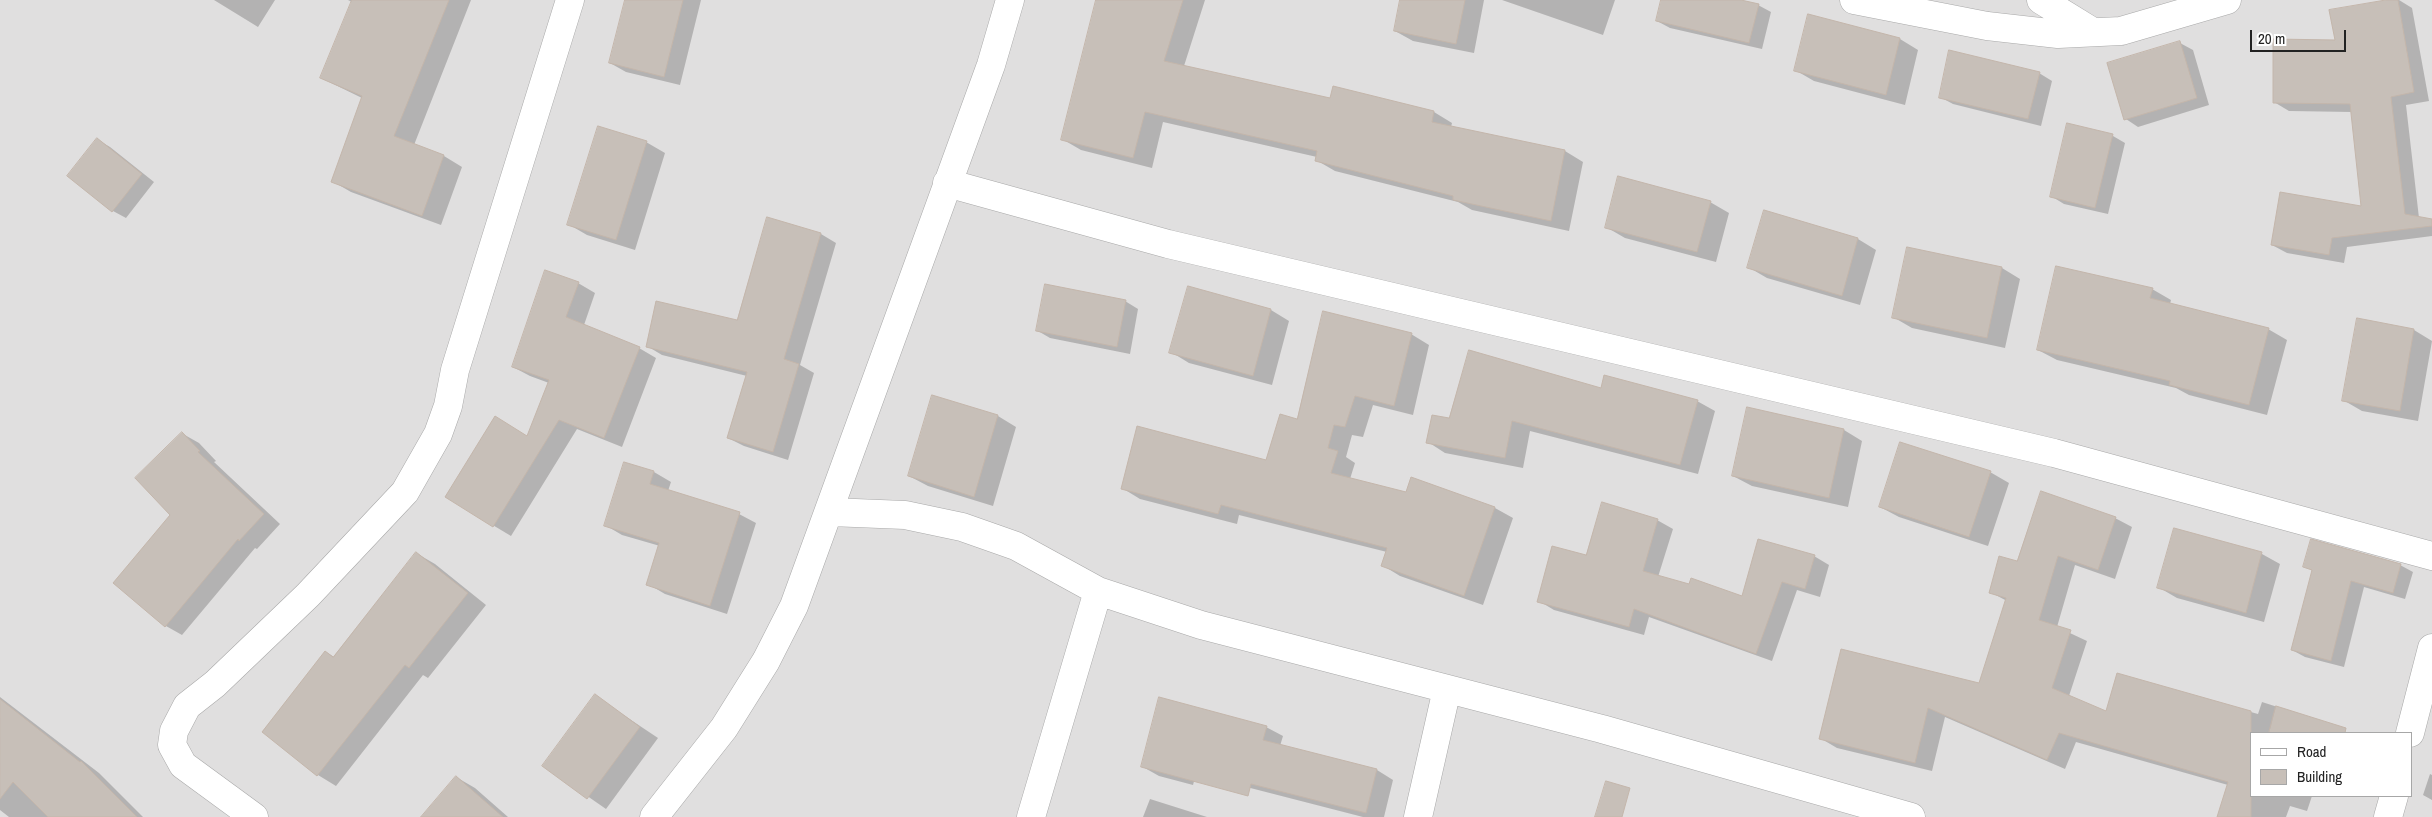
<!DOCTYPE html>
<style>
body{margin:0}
#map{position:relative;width:2432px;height:817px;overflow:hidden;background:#f2efe9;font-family:"Archivo Narrow",sans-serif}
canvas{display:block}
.legend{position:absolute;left:2250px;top:732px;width:162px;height:65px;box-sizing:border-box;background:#fff;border:1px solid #a7a7a7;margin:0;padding:6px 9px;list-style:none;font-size:15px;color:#222}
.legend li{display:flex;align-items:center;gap:10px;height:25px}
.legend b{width:25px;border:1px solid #a7a7a7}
.scale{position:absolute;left:2250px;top:30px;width:96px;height:22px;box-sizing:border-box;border:2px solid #222;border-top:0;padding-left:6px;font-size:15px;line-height:18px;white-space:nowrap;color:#222;-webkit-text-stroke:4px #fff;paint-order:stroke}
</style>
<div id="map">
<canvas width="2432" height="817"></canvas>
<ul class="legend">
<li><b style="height:6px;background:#fff"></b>Road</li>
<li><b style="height:14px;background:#c7bfb8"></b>Building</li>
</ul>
<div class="scale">20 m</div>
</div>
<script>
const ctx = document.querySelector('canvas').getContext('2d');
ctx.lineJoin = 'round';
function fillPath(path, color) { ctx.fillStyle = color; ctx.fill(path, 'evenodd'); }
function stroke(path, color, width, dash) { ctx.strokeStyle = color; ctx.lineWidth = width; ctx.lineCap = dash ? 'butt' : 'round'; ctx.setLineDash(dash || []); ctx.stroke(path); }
fillPath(new Path2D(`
 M 0,0 L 2432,0 L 2432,817 L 0,817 ZM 2251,733 L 2411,733 L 2411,796 L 2251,796 Z`), '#e0dfdf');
fillPath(new Path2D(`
 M 214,0 L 275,0 L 258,27 Z
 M 348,0 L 471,0 L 414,145 L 444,156 L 462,167 L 441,225 L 351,192 L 332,181 L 362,98 L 321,78 L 352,2 Z
 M 626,0 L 701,0 L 680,85 L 626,72 L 610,63 Z
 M 1100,0 L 1205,0 L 1184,66 L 1331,100 L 1334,87 L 1434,112 L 1452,123 L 1451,127 L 1565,151 L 1583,162 L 1569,231 L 1472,210 L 1458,202 L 1335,171 L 1316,160 L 1317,157 L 1163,122 L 1152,168 L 1081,150 L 1062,139 Z
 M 1401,0 L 1484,0 L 1474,53 L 1413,41 L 1395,31 Z
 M 1502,0 L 1615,0 L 1603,35 Z
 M 1662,0 L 1736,0 L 1758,5 L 1771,12 L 1762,49 L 1670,28 L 1657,21 Z
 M 2393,0 L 2399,0 L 2412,8 L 2429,101 L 2406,105 L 2419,218 L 2432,220 L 2432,236 L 2347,247 L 2344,263 L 2287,253 L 2272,245 L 2363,208 L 2352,112 L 2289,111 L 2274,102 L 2336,41 Z
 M 1809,16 L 1900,39 L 1918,50 L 1905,105 L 1814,81 L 1795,70 Z
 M 2180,43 L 2193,50 L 2209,105 L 2138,127 L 2126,119 Z
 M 2039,73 L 2052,81 L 2041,126 L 1953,104 L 1940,97 Z
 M 2113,136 L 2125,143 L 2108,214 L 2064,204 L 2051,196 Z
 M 98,140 L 110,147 L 154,182 L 126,218 L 113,211 L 69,176 Z
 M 646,142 L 665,153 L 635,250 L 587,235 L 568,224 Z
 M 1710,202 L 1729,213 L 1716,262 L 1625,238 L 1606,227 Z
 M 1764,212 L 1858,239 L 1876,250 L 1860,305 L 1767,278 L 1748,267 Z
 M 821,234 L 836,243 L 800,365 L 814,373 L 788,460 L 744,446 L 728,438 L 747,376 L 662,355 L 647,346 L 738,322 Z
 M 2002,268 L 2020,279 L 2005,348 L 1912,328 L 1893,317 Z
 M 578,283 L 595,293 L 584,325 L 639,348 L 656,358 L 622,447 L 577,429 L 511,536 L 446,497 L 528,437 L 549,383 L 530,376 L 513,367 Z
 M 1188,288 L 1271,310 L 1289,321 L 1272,385 L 1189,363 L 1171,352 Z
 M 2152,289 L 2171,300 L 2170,304 L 2268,329 L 2287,340 L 2267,415 L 2189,395 L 2176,388 L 2057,360 L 2038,350 Z
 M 1125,301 L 1138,309 L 1130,354 L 1050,338 L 1038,331 Z
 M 2358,320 L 2414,330 L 2432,341 L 2418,421 L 2362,411 L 2343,400 Z
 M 1411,334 L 1429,345 L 1413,415 L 1373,405 L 1363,437 L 1352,435 L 1346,457 L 1355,463 L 1350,479 L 1407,493 L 1412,479 L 1495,508 L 1513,518 L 1483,605 L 1400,576 L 1382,565 L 1387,552 L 1239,515 L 1237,524 L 1140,499 L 1122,488 L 1267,461 L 1298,421 Z
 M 933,397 L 998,416 L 1016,427 L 993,506 L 928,486 L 909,476 Z
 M 1697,401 L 1715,411 L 1698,474 L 1530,431 L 1523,468 L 1445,453 L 1428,442 L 1449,419 Z
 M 1748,408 L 1844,430 L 1862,441 L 1848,507 L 1752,486 L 1733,476 Z
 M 183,434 L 199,443 L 216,461 L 214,462 L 280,524 L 257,549 L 255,548 L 182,635 L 166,626 L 172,515 Z
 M 654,472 L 671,482 L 668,491 L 739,514 L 756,523 L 727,614 L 665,594 L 648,584 L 660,546 L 622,535 L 605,525 Z
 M 1990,472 L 2009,483 L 1988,546 L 1899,517 L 1880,507 Z
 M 2115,518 L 2132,527 L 2115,579 L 2075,565 L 2057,627 L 2087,641 L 2069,696 L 2107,713 L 2118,675 L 2258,714 L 2262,702 L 2315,719 L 2332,729 L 2331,733 L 2251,733 L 2251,796 L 2312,796 L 2307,811 L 2290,806 L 2286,817 L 2218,817 L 2228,785 L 2076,742 L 2065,769 L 1945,717 L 1932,771 L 1837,748 L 1820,738 L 1980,684 L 2007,601 L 1990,592 L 2018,563 Z
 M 1657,520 L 1673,529 L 1658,577 L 1743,598 L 1814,556 L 1829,565 L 1820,597 L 1797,590 L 1772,661 L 1649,617 L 1644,635 L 1554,610 L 1539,601 L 1587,557 Z
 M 2174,529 L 2262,554 L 2280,564 L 2264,622 L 2177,598 L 2158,587 Z
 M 416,553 L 435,564 L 486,605 L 428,678 L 423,675 L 336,786 L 318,775 L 263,731 L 326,652 L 334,657 Z
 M 2400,565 L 2413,572 L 2405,599 L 2364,587 L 2344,667 L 2305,657 L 2292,650 L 2313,571 L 2305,566 Z
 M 595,696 L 658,738 L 606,809 L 544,766 Z
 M 0,697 L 99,773 L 143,817 L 9,817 L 0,810 Z
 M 1266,727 L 1283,736 L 1280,746 L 1377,770 L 1393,780 L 1384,817 L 1363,817 L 1196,774 L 1193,785 L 1159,776 L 1143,767 Z
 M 2430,774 L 2432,775 L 2432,800 L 2423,795 Z
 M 456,777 L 475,788 L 508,817 L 422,817 Z
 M 1150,799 L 1207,817 L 1143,817 Z`), '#0003');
const building = new Path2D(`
 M 352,0 L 449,0 L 394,136 L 444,155 L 422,216 L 331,182 L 362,96 L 320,78 Z
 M 625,0 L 683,0 L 664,77 L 609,63 Z
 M 1096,0 L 1183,0 L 1164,61 L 1330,98 L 1333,86 L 1434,111 L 1432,122 L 1565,150 L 1551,221 L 1453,200 L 1453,196 L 1315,161 L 1317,151 L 1145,112 L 1133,158 L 1061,140 Z
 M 1400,0 L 1465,0 L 1456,44 L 1394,31 Z
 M 1661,0 L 1741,0 L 1759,4 L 1749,43 L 1656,21 Z
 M 2386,0 L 2398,0 L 2414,92 L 2391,97 L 2405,214 L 2432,219 L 2432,226 L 2332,238 L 2329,255 L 2271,245 L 2280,192 L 2361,206 L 2350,104 L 2273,103 L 2273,39 L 2335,40 L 2329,10 Z
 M 1808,14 L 1900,38 L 1886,95 L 1794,71 Z
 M 2180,41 L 2197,98 L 2124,120 L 2107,63 Z
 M 1949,50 L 2040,72 L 2028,119 L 1939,98 Z
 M 2067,123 L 2113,134 L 2095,208 L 2050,197 Z
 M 598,126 L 647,141 L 616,240 L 567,225 Z
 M 97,138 L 142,174 L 112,212 L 67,176 Z
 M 1618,176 L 1711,201 L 1697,252 L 1605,228 Z
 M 1764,210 L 1858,238 L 1842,296 L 1747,268 Z
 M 767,217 L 821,233 L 784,359 L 799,364 L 773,452 L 727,438 L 747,372 L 646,347 L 656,301 L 737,320 Z
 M 1907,247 L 2002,267 L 1987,338 L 1892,318 Z
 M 2056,266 L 2153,288 L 2150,298 L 2269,328 L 2249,405 L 2169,385 L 2170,381 L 2037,350 Z
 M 545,270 L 579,282 L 566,317 L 640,347 L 604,438 L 559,420 L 493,527 L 445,497 L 495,416 L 527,436 L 549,380 L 512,367 Z
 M 1045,284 L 1126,300 L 1117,347 L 1036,331 Z
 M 1188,286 L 1271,309 L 1253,376 L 1169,353 Z
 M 1323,311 L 1412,333 L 1394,406 L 1355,396 L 1345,427 L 1334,425 L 1328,448 L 1338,451 L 1331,473 L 1406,492 L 1411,477 L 1495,507 L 1464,596 L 1381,566 L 1387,548 L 1221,505 L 1218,514 L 1121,489 L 1137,426 L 1266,460 L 1280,414 L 1297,419 Z
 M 2357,318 L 2414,329 L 2400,411 L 2342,401 Z
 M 1469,350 L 1601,388 L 1604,375 L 1698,400 L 1680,465 L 1512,421 L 1505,458 L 1426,443 L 1432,415 L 1449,418 Z
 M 932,395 L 998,415 L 974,497 L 908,476 Z
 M 1747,407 L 1844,429 L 1829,498 L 1732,476 Z
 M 182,432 L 200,451 L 198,452 L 264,514 L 239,541 L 238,539 L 165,627 L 113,583 L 170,515 L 135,478 Z
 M 1900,442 L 1991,471 L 1969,537 L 1879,507 Z
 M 624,462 L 654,471 L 650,484 L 740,512 L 710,606 L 646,585 L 659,543 L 604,526 Z
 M 2041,491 L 2116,517 L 2098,570 L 2058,556 L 2039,620 L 2071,630 L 2052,688 L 2106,711 L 2117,673 L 2251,711 L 2251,817 L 2217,817 L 2228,782 L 2059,733 L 2047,760 L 1928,708 L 1915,763 L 1819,739 L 1841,649 L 1979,683 L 2006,598 L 1989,593 L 1999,556 L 2017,561 Z
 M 1602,502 L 1658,519 L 1643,571 L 1689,584 L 1691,578 L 1742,596 L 1758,539 L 1815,555 L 1805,589 L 1782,582 L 1756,654 L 1634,609 L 1629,627 L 1537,602 L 1552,546 L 1586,555 Z
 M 2174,528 L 2262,552 L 2246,613 L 2157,588 Z
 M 2311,539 L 2401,564 L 2393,593 L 2351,581 L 2331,661 L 2291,650 L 2312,570 L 2303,567 Z
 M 416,552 L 468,593 L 409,668 L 405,665 L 317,776 L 262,732 L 325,651 L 333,657 Z
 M 595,694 L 640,727 L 587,799 L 542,766 Z
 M 1159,697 L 1267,726 L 1263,740 L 1377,769 L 1366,813 L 1251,784 L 1248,796 L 1141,767 Z
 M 0,699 L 80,762 L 81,761 L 137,817 L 48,817 L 13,782 L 0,799 Z
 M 2276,706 L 2346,728 L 2345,733 L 2269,733 Z
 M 456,776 L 503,817 L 421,817 Z
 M 1606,781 L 1630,788 L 1622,817 L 1595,817 Z`);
fillPath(building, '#c7bfb8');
stroke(building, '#c4b6ab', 1);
const street = new Path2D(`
 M 1854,0 L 1987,26 L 2058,34 L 2121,31 L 2227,0
 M 2041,0 L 2093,32
 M 947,183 L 1168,244 L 2054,453 L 2432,556
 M 830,512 L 905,515 L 962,527 L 1016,546 L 1098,591 L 1201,625 L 1602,729 L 1911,817
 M 2410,733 L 2432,648
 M 254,817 L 183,765 L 172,745 L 174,731 L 187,706 L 215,684 L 308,595 L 405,492 L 438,434 L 448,406 L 455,370 L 570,0
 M 654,817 L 724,728 L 766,661 L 794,606 L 991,65 L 1010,0
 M 1031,817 L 1098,591
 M 1418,817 L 1447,689
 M 2388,817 L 2394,796`);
stroke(street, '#a9a9a9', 29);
stroke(street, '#fff', 28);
</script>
